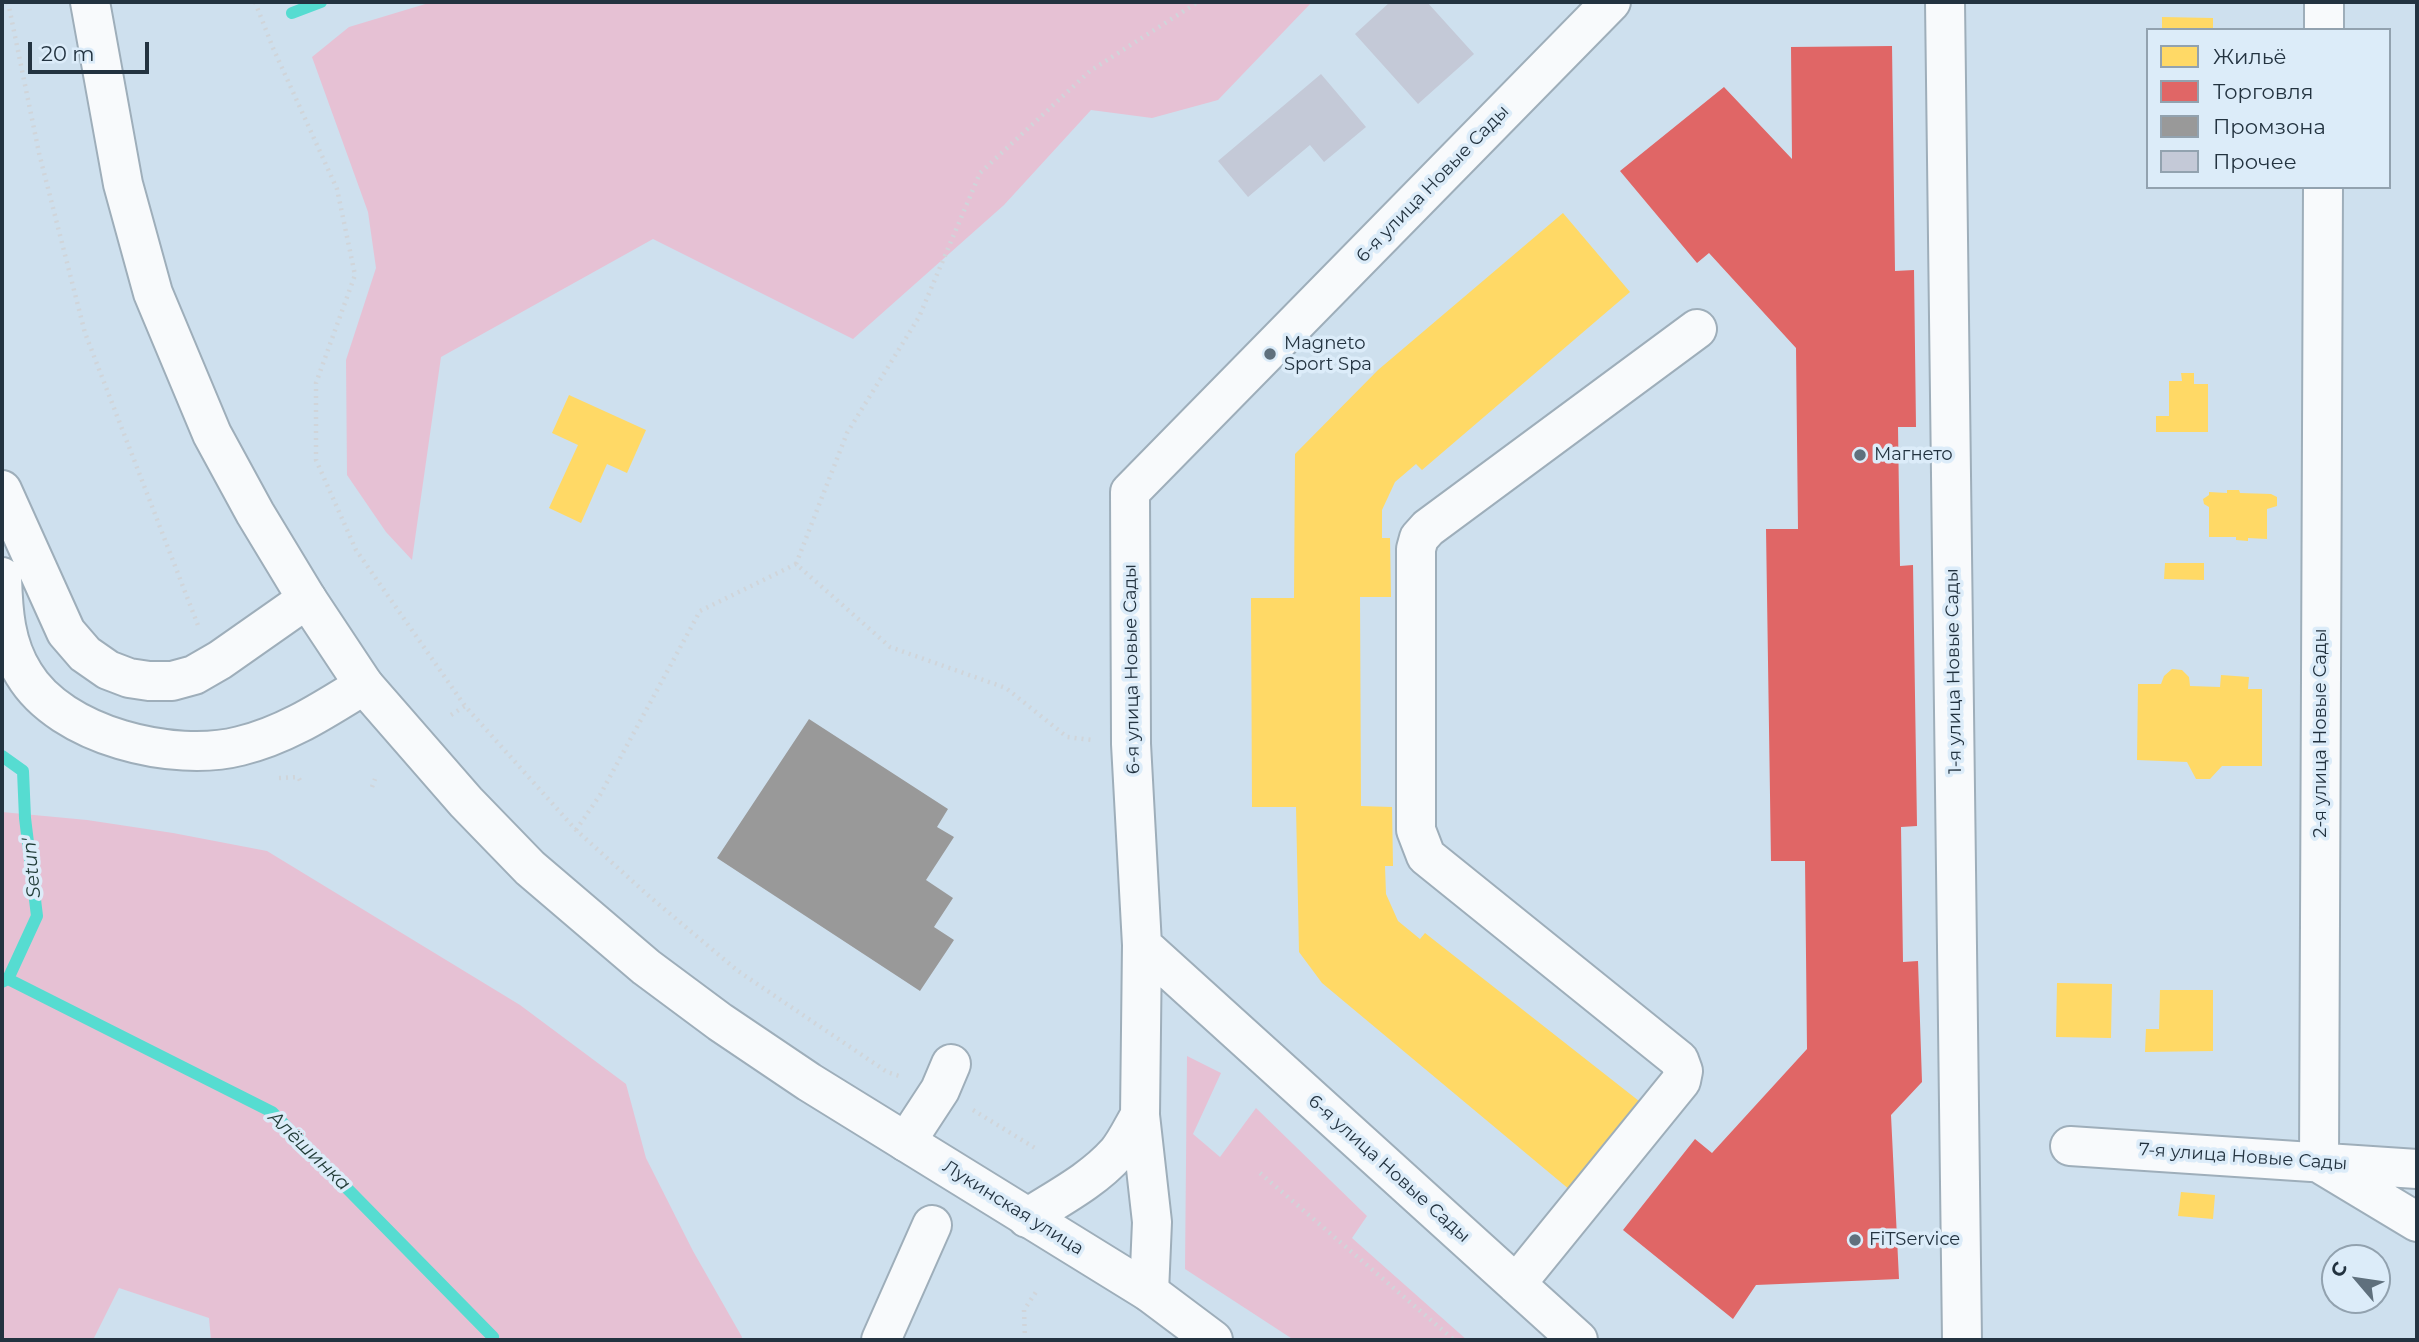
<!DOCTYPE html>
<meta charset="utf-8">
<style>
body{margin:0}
#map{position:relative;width:2419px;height:1342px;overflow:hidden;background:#cee0ee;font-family:Montserrat,sans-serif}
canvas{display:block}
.frame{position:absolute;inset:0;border:4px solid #233340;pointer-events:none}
.legend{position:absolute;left:2146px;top:28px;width:245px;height:161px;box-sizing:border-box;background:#dcecf9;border:2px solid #92a2af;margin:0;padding:9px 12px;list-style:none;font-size:21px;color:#233340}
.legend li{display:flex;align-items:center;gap:14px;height:35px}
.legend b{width:35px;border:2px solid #92a2af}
.north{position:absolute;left:2321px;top:1244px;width:70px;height:70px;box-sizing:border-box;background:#dcecf9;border:2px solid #92a2af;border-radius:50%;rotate:299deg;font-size:19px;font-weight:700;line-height:28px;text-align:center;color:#233340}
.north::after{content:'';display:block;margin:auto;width:24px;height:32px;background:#5f707d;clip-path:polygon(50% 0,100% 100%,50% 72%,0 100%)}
.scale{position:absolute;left:28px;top:42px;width:121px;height:32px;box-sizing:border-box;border:4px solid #233340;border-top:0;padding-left:9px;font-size:21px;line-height:24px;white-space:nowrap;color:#233340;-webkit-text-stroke:5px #dcecf9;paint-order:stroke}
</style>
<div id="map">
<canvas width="2419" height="1342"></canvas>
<div class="frame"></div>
<ul class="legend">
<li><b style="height:19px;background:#ffd966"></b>Жильё</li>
<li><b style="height:19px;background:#e06666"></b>Торговля</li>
<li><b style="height:19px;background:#999"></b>Промзона</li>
<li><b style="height:19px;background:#c4c9d7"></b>Прочее</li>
</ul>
<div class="north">С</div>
<div class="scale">20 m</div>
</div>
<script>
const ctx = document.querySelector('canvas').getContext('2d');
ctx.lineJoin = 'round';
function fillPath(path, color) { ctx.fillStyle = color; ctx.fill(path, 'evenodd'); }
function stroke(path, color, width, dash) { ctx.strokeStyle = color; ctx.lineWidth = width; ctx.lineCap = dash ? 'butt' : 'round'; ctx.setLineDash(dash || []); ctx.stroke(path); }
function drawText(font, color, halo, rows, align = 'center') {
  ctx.font = font + ' Montserrat,sans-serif'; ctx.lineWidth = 7; ctx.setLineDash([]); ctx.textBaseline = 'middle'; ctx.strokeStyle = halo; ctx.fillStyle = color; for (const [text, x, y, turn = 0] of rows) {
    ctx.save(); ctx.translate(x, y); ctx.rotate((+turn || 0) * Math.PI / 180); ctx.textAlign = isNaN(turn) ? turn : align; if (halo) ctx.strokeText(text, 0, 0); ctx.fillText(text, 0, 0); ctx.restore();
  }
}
fillPath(new Path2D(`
 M 432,2 L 1312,2 L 1218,100 L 1152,118 L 1091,110 L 1004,205 L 853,339 L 653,239 L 441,357 L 412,560 L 386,532 L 347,475 L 346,360 L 376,268 L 368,212 L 312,57 L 349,27 Z
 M 2,812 L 87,820 L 173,833 L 267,851 L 520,1005 L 626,1084 L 646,1158 L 693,1251 L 742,1337 L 741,1340 L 211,1340 L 209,1318 L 119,1288 L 93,1340 L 2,1340 Z
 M 1187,1056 L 1221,1073 L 1193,1134 L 1220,1157 L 1256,1108 L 1367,1216 L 1352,1238 L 1467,1340 L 1294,1340 L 1185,1269 Z`), '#e6c1d4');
fillPath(new Path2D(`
 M 2162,17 L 2213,18 L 2213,30 L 2162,30 Z
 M 1563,213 L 1630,292 L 1422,470 L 1416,464 L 1395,482 L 1382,510 L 1382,538 L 1390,538 L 1391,597 L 1360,597 L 1361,806 L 1392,807 L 1393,866 L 1385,866 L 1386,894 L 1398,921 L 1420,939 L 1425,933 L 1639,1101 L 1570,1190 L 1322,983 L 1299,952 L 1296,807 L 1252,807 L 1251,598 L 1294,598 L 1295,454 L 1378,370 Z
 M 2181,373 L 2194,373 L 2194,384 L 2208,384 L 2208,432 L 2156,432 L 2156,416 L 2169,416 L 2169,381 L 2182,381 Z
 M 569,395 L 646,430 L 627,473 L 607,464 L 581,523 L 549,508 L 578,445 L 552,433 Z
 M 2227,490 L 2239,490 L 2240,493 L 2271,494 L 2277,497 L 2277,506 L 2267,509 L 2267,539 L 2248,538 L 2248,541 L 2236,540 L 2236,537 L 2209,537 L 2209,507 L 2204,504 L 2203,499 L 2209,495 L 2209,492 L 2227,493 Z
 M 2165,563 L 2204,563 L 2204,580 L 2164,579 Z
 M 2172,669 L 2182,670 L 2189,677 L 2190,686 L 2220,687 L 2221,675 L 2249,677 L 2248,689 L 2262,689 L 2262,766 L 2222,766 L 2210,779 L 2196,779 L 2187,762 L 2137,760 L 2138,684 L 2161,684 L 2164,676 Z
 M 2057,983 L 2112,984 L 2111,1038 L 2056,1037 Z
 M 2160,990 L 2213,990 L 2213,1051 L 2145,1052 L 2146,1029 L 2159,1029 Z
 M 2181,1192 L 2215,1195 L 2213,1219 L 2178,1216 Z`), '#ffd966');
fillPath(new Path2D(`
 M 1892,46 L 1895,271 L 1914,270 L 1916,427 L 1898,427 L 1900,566 L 1913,565 L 1917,826 L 1901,827 L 1903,962 L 1918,961 L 1922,1082 L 1891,1115 L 1899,1279 L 1756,1285 L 1733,1319 L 1623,1230 L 1695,1139 L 1712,1153 L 1807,1049 L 1805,861 L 1771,861 L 1766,529 L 1798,529 L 1796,348 L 1709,253 L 1697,263 L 1620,171 L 1724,87 L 1792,159 L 1791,47 Z`), '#e06666');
fillPath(new Path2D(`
 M 809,719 L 948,809 L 937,827 L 954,837 L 926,880 L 953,898 L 934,927 L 954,940 L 920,991 L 717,858 Z`), '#999');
stroke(new Path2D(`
 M 292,13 L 321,2
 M 2,756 L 23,771 L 25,818 L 37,916 L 8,979 L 2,982
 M 8,979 L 272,1112 L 493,1337 L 491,1340`), '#56dcd1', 12);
fillPath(new Path2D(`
 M 1390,2 L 1427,2 L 1474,54 L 1418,104 L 1355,34 Z
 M 1321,74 L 1366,127 L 1324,162 L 1310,145 L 1248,197 L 1218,161 Z`), '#c4c9d7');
const minor = new Path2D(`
 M 1945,2 L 1962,1340
 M 2324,30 L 2324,2
 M 2323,187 L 2319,1163 L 2417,1222
 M 2,490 L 66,632 L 85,654 L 108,670 L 129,678 L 149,681 L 172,681 L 194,675 L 220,660 L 307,599
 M 2,577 C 3,611 5,644 24,674 C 61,736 174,763 240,746 C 286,735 325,709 364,685
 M 1142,945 L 1578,1340
 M 906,1142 L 940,1090 L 951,1064
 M 2070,1146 L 2417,1169
 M 1027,1218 C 1058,1198 1092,1181 1117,1153 C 1126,1142 1133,1127 1140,1115
 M 1516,1284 L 1681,1081 L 1683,1071 L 1679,1060 L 1426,856 L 1416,830 L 1416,549 L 1419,538 L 1428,528 L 1697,329
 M 1149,1292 L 1152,1222 L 1140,1115 L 1142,945 L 1131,744 L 1130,492 L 1611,2
 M 881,1340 L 932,1225`);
const major = new Path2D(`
 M 90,2 L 123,184 L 153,293 L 212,434 L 255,513 L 307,599 L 364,685 L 466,802 L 530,868 L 646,967 L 720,1022 L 809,1082 L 1149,1292 L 1213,1340`);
stroke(minor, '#9eaeba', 42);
stroke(major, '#9eaeba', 42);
stroke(new Path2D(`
 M 8,2 L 39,153 L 85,333 L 199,628
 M 255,2 L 273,48 L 337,189 L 355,275 L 316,383 L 316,460 L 356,550 L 465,706 L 576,830 L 650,897 L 738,971 L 887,1072 L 902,1077
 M 796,564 L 847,433 L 919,317 L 980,173 L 1090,71 L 1198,2
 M 451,715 L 465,706
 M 279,778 L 298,777 L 302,784
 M 372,787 L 375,779
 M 576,830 L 600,795 L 700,611 L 796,564 L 890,647 L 1006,688 L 1067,737 L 1092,740
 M 973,1110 L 1035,1148
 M 1260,1173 L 1454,1340
 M 1025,1340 L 1024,1310 L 1038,1289`), '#d0d5da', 4.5, [2, 5]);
stroke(minor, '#f8fafc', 38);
stroke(major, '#f8fafc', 38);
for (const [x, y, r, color] of [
 [1270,354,7,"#5f707d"],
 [1860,455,7,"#5f707d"],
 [1855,1240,7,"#5f707d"]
]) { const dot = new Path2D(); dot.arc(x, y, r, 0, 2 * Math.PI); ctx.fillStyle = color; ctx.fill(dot); stroke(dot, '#dcecf9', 2.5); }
drawText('18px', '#233340', '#dcecf9', [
 ["6-я улица Новые Сады",1433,184,-46],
 ["6-я улица Новые Сады",1132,669,-91],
 ["1-я улица Новые Сады",1954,671,-91],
 ["2-я улица Новые Сады",2321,733,-90],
 ["7-я улица Новые Сады",2243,1157,4],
 ["6-я улица Новые Сады",1389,1169,42],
 ["Лукинская улица",1013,1208,32]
]);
drawText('18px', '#233340', '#dcecf9', [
 ["Magneto",1284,344],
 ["Sport Spa",1284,365],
 ["Магнето",1874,455],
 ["FiTService",1869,1240]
], 'left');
drawText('italic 19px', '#1f3a35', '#dcecf9', [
 ["Setun'",32,868,-95],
 ["Алёшинка",309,1151,44]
]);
</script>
